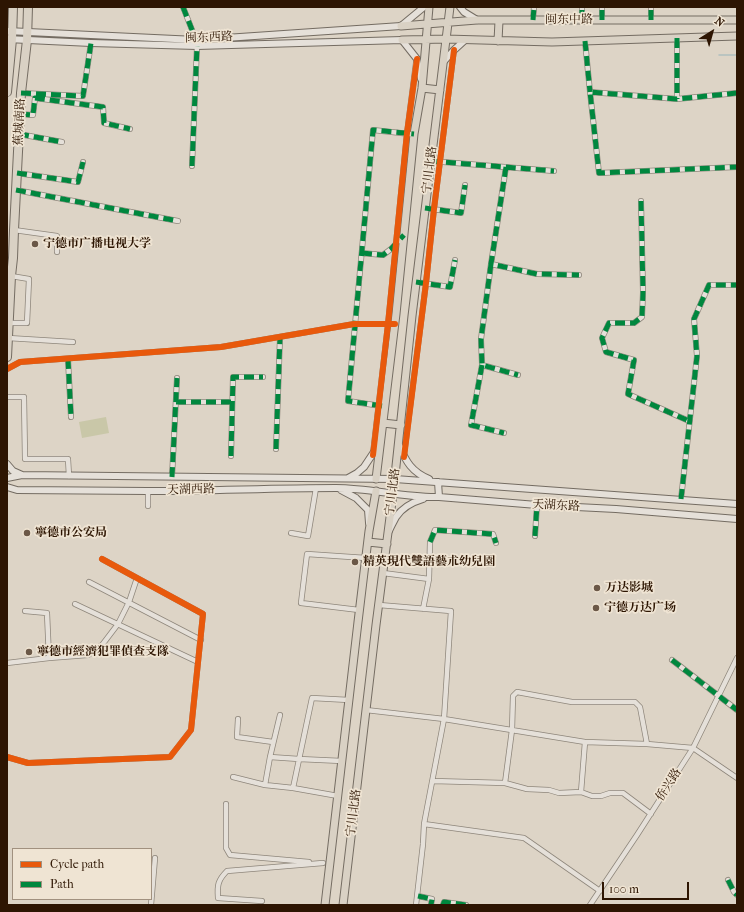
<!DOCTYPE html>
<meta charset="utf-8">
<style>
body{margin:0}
#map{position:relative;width:744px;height:912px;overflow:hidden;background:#ddd4c6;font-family:"IM FELL French Canon",serif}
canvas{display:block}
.frame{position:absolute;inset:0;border:8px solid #2d1502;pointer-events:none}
.legend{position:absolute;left:12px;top:848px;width:140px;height:52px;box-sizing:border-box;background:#efe4d3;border:1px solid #a1917f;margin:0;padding:5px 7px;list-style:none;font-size:12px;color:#2d1502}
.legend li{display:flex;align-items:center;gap:8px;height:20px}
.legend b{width:20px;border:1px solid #a1917f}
.north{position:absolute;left:692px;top:12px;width:40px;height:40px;-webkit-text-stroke:3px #efe4d3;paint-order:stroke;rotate:37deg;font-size:11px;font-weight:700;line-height:16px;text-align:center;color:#2d1502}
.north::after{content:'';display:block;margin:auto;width:14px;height:18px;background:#2d1502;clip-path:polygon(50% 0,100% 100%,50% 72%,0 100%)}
.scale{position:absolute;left:602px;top:882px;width:87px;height:18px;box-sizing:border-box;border:2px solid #2d1502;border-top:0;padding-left:5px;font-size:12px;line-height:14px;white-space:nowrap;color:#2d1502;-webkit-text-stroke:3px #efe4d3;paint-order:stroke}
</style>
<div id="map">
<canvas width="744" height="912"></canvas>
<div class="frame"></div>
<ul class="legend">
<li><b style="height:5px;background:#e8590c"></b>Cycle path</li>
<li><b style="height:5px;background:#00873e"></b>Path</li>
</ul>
<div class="north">N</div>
<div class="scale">100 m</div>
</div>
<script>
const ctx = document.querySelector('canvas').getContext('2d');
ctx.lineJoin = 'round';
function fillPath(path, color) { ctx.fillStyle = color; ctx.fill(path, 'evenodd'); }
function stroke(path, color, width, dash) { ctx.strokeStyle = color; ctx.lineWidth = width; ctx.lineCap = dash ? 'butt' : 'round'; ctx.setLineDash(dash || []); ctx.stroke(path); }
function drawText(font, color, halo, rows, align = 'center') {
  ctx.font = font + ' "IM FELL French Canon","Noto Serif SC",serif'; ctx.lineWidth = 3.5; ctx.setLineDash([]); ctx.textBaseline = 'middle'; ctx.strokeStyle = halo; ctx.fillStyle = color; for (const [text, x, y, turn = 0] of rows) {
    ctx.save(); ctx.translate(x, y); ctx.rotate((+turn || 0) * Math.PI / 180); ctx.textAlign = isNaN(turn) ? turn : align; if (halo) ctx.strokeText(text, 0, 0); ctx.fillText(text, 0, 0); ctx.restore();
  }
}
fillPath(new Path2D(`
 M 106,417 L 109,433 L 82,438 L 79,422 Z`), '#c9c7a8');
stroke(new Path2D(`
 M 719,55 L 737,55`), '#afbfbe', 1.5);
const street = new Path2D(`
 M 183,7 L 196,40
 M 533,20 L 534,7
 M 582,20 L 582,7
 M 602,20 L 602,7
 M 651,20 L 651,7
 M 677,38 L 677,99
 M 585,41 L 590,92
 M 21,93 L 83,96 L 91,43
 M 737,93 L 677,99 L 590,92 L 599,173 L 737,167
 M 20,114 L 33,115 L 35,98 L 103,107 L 104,123 L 130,129
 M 19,134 L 62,142
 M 431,161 L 554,171
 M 192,166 L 197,46
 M 506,167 L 491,264 L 537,274 L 579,275
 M 17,173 L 78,182 L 83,162
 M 16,190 L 178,221
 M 641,201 L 643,292 L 642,317 L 634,323 L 609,323 L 602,338 L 606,352 L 634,360 L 628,394 L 689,421
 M 425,208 L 461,213 L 465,185
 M 14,230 L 57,236 L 57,252
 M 362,253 L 383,255 L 391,249 L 404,235
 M 491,264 L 481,339 L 482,365 L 518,375
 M 416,282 L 450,287 L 455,260
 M 9,323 L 27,323 L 29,279 L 11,276
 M 8,338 L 73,342
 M 68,359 L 71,417
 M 482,365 L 471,425 L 504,433
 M 7,369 L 20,362 L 221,347 L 354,324 L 391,324
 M 7,397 L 24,397 L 25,459 L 68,459 L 69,476
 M 176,402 L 232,402
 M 381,406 L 348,401 L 373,130 L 410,134
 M 276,449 L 280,337
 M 373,453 L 388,324 L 407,133 L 416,63
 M 404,455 L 426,283 L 434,209 L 454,50
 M 231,456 L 233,377 L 263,377
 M 172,477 L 177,378
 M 148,491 L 148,506
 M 681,499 L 697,356 L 694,319 L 709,285 L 737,285
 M 291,533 L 308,536 L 316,488
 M 535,536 L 537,505
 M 383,573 L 429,579
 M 89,582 L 201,640
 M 75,604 L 198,662
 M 379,605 L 451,611 L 444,719 L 424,824 L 423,844 L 416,905
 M 423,609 L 429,579 L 430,542 L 435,530 L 493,534 L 496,543
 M 359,610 L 301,603 L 307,554 L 366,558
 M 25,611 L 47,613 L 49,658
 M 672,660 L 737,710
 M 7,663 L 49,658 L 88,655 L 102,645 L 118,624 L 129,602 L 137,578
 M 366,710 L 444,719 L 585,742 L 647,744 L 693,748 L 737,778
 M 238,719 L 237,737 L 273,742
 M 7,757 L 28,763 L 170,757 L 191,730 L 203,614 L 102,559
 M 270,757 L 280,715
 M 233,777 L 265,785
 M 433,781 L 505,783 L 527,789 L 549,790 L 559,793 L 581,792 L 592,796 L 601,796 L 610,793 L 623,793 L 651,814
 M 505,783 L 512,730 L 513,696 L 517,692 L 572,702 L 635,702 L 640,707 L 647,744
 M 293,788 L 265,785 L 270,757 L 299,759 L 342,761
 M 581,792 L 585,742
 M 338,796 L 293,788 L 312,698 L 349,700
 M 226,804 L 226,848 L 230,855 L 309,862
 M 424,824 L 524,838 L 600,891
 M 728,880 L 734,892 L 737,895
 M 418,896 L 432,899 L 431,905
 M 262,901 L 218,898 C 217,885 218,880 227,871 L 323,863
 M 151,905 L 155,858
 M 443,905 L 444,902 L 466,905
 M 590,905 L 637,835 L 693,748 L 737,658`);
const secondary = new Path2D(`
 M 460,7 L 464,12 L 477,20
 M 7,31 L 196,40 L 401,26 L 424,7
 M 7,39 L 91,43 L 197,46 L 402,40 L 417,59 L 421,79
 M 444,61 L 454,50 L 465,40
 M 399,445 C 406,462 412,472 429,479
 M 7,464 L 13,471 L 22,475
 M 7,478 L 22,475 L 395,479 L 737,504
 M 348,478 L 357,473 L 364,467 L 380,443
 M 438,482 L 439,497
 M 7,487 L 17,490 C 61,490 104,491 148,491 C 211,491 273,488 336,488 C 371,488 404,498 439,497 L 537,505 L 616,509 L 737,519
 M 341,490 L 356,498 L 368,510 L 369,523
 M 389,531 C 391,526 394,521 396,517 C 402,508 413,502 423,499`);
const primary = new Path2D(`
 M 401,26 L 477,20 L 737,20
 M 402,40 L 446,39 L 552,42 L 737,36
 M 498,41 L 499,21
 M 422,88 L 440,90
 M 383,423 L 401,425
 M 376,479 L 396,314 L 414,134 L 422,88 L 429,7
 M 368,542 L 387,544
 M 325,905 L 358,622 L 369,531 L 376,491
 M 343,905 L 376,625 L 393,494 L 412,316 L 450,7`);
const highway = new Path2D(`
 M 7,92 L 12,39 L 13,7
 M 7,357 L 11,276 L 13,258 L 14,230 L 21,93 L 27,40 L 28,7`);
stroke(street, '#8e867b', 6);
stroke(secondary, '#746c62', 8);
stroke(primary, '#746c62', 9);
stroke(highway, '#746c62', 10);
stroke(street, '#e5e0d9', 4.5);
stroke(secondary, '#e5e0d9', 6);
stroke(primary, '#d9d1c4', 7);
stroke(highway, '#d9d1c4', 8);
stroke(new Path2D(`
 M 183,7 L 196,40
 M 533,20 L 534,7
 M 582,20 L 582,7
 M 602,20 L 602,7
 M 651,20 L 651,7
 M 677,38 L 677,99
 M 585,41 L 590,92
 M 21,93 L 83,96 L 91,43
 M 737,93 L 677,99 L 590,92 L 599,173 L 737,167
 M 20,114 L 33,115 L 35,98 L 103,107 L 104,123 L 130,129
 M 19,134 L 62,142
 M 431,161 L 554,171
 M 192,166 L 197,46
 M 506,167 L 491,264 L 537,274 L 579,275
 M 17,173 L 78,182 L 83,162
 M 16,190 L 178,221
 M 641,201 L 643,292 L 642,317 L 634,323 L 609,323 L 602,338 L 606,352 L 634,360 L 628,394 L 689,421
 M 425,208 L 461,213 L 465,185
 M 362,253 L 383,255 L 391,249 L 404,235
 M 491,264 L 481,339 L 482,365 L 518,375
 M 416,282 L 450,287 L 455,260
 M 68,359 L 71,417
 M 482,365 L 471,425 L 504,433
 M 176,402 L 232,402
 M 382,406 L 348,401 L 373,130 L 414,134
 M 276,449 L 280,337
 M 231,456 L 233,377 L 263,377
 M 172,477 L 177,378
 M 681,499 L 697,356 L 694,319 L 709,285 L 737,285
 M 535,536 L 537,505
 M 430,542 L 435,530 L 493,534 L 496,543
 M 672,660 L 737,710
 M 728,880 L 734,892 L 737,895
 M 418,896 L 432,899 L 431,905
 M 443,905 L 444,902 L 466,905`), '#00873e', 5, [10, 5]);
stroke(new Path2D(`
 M 7,369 L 20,362 L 221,347 L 354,324 L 395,324
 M 373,455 L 388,324 L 407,133 L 417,59
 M 404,457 L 426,283 L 434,209 L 454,50
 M 7,757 L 28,763 L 170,757 L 191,730 L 203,614 L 102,559`), '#e8590c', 6);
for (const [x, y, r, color] of [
 [35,244,4,"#6b5847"],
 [27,533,4,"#6b5847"],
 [355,562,4,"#6b5847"],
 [597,588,4,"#6b5847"],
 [596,608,4,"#6b5847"],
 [29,652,4,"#6b5847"]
]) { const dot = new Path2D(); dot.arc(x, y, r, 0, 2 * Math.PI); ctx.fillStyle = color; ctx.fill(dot); stroke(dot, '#efe4d3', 1.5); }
drawText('12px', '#2d1502', '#efe4d3', [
 ["闽东中路",569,20],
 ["闽东西路",209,38,-2],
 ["蕉城南路",20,122,-87],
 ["宁川北路",430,170,-83],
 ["天湖西路",191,490,-1],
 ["宁川北路",393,492,-83],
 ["天湖东路",556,506,3],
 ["侨兴路",669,785,-57],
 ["宁川北路",354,813,-83]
]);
drawText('bold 12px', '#2d1502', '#efe4d3', [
 ["宁德市广播电视大学",43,244],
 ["寧德市公安局",35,533],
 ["精英現代雙語藝朮幼兒園",363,562],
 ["万达影城",605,588],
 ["宁德万达广场",604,608],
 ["寧德市經濟犯罪偵查支隊",37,652]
], 'left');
</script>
